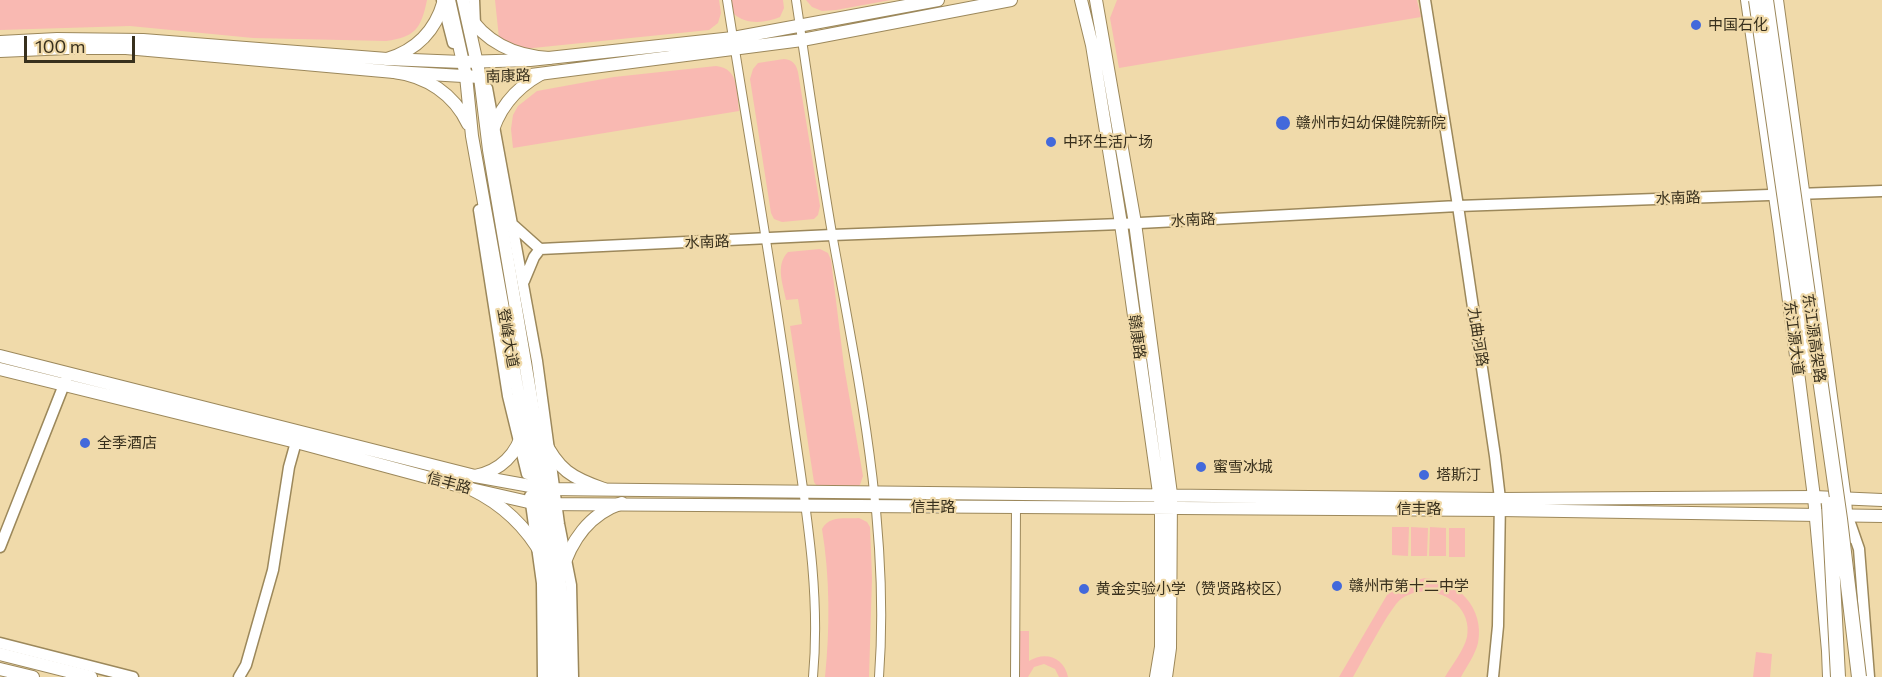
<!DOCTYPE html>
<meta charset="utf-8">
<style>
body{margin:0}
#map{position:relative;width:1882px;height:677px;overflow:hidden;background:#f0daaa;font-family:Commissioner,sans-serif}
canvas{display:block}
.scale{position:absolute;left:24px;top:36px;width:111px;height:27px;box-sizing:border-box;border:3px solid #38301d;border-top:0;padding-left:8px;font-size:18px;line-height:21px;white-space:nowrap;color:#38301d;-webkit-text-stroke:4px #f0daaa;paint-order:stroke}
</style>
<div id="map">
<canvas width="1882" height="677"></canvas>
<div class="scale">100 m</div>
</div>
<script>
const ctx = document.querySelector('canvas').getContext('2d');
ctx.lineJoin = 'round';
function fillPath(path, color) { ctx.fillStyle = color; ctx.fill(path, 'evenodd'); }
function stroke(path, color, width, dash) { ctx.strokeStyle = color; ctx.lineWidth = width; ctx.lineCap = dash ? 'butt' : 'round'; ctx.setLineDash(dash || []); ctx.stroke(path); }
function drawText(font, color, halo, rows, align = 'center') {
  ctx.font = font + ' Commissioner,"Noto Sans SC",sans-serif'; ctx.lineWidth = 4.5; ctx.setLineDash([]); ctx.textBaseline = 'middle'; ctx.strokeStyle = halo; ctx.fillStyle = color; for (const [text, x, y, turn = 0] of rows) {
    ctx.save(); ctx.translate(x, y); ctx.rotate((+turn || 0) * Math.PI / 180); ctx.textAlign = isNaN(turn) ? turn : align; if (halo) ctx.strokeText(text, 0, 0); ctx.fillText(text, 0, 0); ctx.restore();
  }
}
fillPath(new Path2D(`
 M 0,0 L 427,0 C 421,29 415,37 386,41 L 253,38 L 130,26 L 0,30 Z
 M 495,0 L 719,0 L 721,13 L 718,23 L 709,30 L 523,49 L 499,38 Z
 M 731,0 L 783,0 L 784,8 L 780,17 C 766,23 746,25 734,14 Z
 M 806,0 L 891,0 L 836,10 L 822,11 L 812,7 Z
 M 1117,0 L 1417,0 L 1421,17 L 1119,68 L 1110,18 Z
 M 784,59 C 793,60 796,64 798,72 L 820,206 L 818,215 L 814,219 L 782,222 L 774,219 L 771,213 L 750,79 L 753,69 L 758,63 Z
 M 716,66 C 739,68 737,92 739,111 L 513,148 L 511,129 L 513,115 L 518,106 L 537,91 L 614,77 Z
 M 820,249 L 828,253 L 831,260 L 844,366 L 863,476 L 860,485 L 856,488 L 818,488 L 814,482 L 790,326 L 802,324 L 798,299 L 786,300 C 783,284 775,265 788,252 Z
 M 859,518 L 867,522 L 870,527 L 872,578 L 869,677 L 825,677 C 830,629 830,577 822,529 C 829,515 845,519 859,518 Z
 M 1392,527 L 1409,527 L 1408,556 L 1392,555 Z
 M 1411,527 L 1428,528 L 1427,556 L 1411,556 Z
 M 1430,527 L 1446,528 L 1446,556 L 1429,556 Z
 M 1449,528 L 1465,528 L 1465,557 L 1449,557 Z
 M 1425,578 C 1458,580 1485,609 1478,643 C 1475,655 1467,666 1461,677 L 1445,677 C 1452,665 1464,650 1467,637 C 1474,601 1428,579 1401,599 C 1390,607 1362,662 1353,677 L 1339,677 L 1387,595 L 1404,583 Z
 M 1019,631 L 1029,631 L 1029,661 C 1045,651 1064,657 1068,677 L 1059,677 L 1055,669 L 1044,664 L 1034,667 L 1028,677 L 1019,677 Z
 M 1756,652 L 1772,654 L 1770,677 L 1753,677 Z`), '#f9b9b2');
const minor = new Path2D(`
 M 727,0 C 749,140 774,279 793,419 C 805,505 821,590 813,677
 M 796,0 C 808,79 819,159 833,239 C 859,383 890,530 879,677
 M 1015,677 L 1016,507`);
const tertiary = new Path2D(`
 M 442,0 L 453,43
 M 474,0 L 475,25
 M 1425,0 L 1458,206 L 1495,456 L 1500,499 L 1498,626 L 1493,677
 M 487,88 L 537,361 L 559,524 L 571,585 L 573,677
 M 479,210 L 508,396 L 527,474
 M 512,224 L 540,249 L 832,235 L 1121,224 L 1458,206 L 1882,191
 M 524,281 L 534,257 L 540,249
 M 530,496 L 542,583 L 543,677
 M 1850,523 L 1859,549 L 1869,677
 M 0,547 L 67,377
 M 0,643 L 133,677
 M 239,677 L 246,665 L 273,570 L 289,467 L 296,442`);
const secondary = new Path2D(`
 M 1081,0 L 1092,45 L 1121,224 L 1161,507 L 1161,647 L 1156,677
 M 1096,0 L 1135,223 L 1171,494 L 1170,648 L 1166,677
 M 0,42 L 57,39 L 143,40 L 387,59 L 462,62 L 530,60 L 733,38 L 938,0
 M 0,51 L 68,48 L 126,48 L 394,72 L 480,77 L 531,75 L 802,40 L 1011,0
 M 0,356 L 475,476 L 547,489 L 1500,499 L 1814,497 L 1882,500
 M 0,369 L 296,442 L 471,489 L 537,504 L 1500,510 L 1882,516`);
const primary = new Path2D(`
 M 449,0 L 466,76 L 472,136 L 531,465 L 547,564 L 553,616 L 551,677
 M 463,0 L 480,77 L 489,150 L 553,527 L 564,616 L 563,677
 M 1747,0 L 1780,231 L 1814,497 L 1828,651 L 1829,677
 M 1777,0 L 1845,499 L 1848,538
 M 467,13 C 485,42 515,56 549,58
 M 387,59 C 417,50 436,30 444,0
 M 394,72 C 426,76 454,94 468,124
 M 490,140 C 497,110 514,89 541,74
 M 543,438 C 558,470 572,478 604,489
 M 475,476 C 500,471 518,454 523,429
 M 471,489 C 502,504 526,526 543,557
 M 561,574 C 570,542 589,514 622,503
 M 0,654 L 91,677
 M 0,669 L 33,677`);
stroke(minor, '#9c885b', 10);
stroke(tertiary, '#9c885b', 13);
stroke(secondary, '#9c885b', 14);
stroke(primary, '#9c885b', 14);
stroke(minor, '#fff', 8);
stroke(tertiary, '#fff', 10);
stroke(secondary, '#fff', 12);
stroke(primary, '#fff', 12);
const trunkBridge = new Path2D(`
 M 1756,0 L 1809,366
 M 1766,0 L 1840,519 L 1859,677
 M 1829,504 L 1838,677`);
stroke(trunkBridge, '#9c885b', 16, []);
stroke(trunkBridge, '#fff', 14);
for (const [x, y, r, color] of [
 [1696,25,6,"#4369db"],
 [1283,123,8,"#4369db"],
 [1051,142,6,"#4369db"],
 [85,443,6,"#4369db"],
 [1201,467,6,"#4369db"],
 [1424,475,6,"#4369db"],
 [1337,586,6,"#4369db"],
 [1084,589,6,"#4369db"]
]) { const dot = new Path2D(); dot.arc(x, y, r, 0, 2 * Math.PI); ctx.fillStyle = color; ctx.fill(dot); stroke(dot, '#f0daaa', 2); }
drawText('15px', '#38301d', '#f0daaa', [
 ["中国石化",1708,25],
 ["赣州市妇幼保健院新院",1296,123],
 ["中环生活广场",1063,142],
 ["全季酒店",97,443],
 ["蜜雪冰城",1213,467],
 ["塔斯汀",1436,475],
 ["赣州市第十二中学",1349,586],
 ["黄金实验小学（赞贤路校区）",1096,589]
], 'left');
drawText('15px', '#38301d', '#f0daaa', [
 ["南康路",508,76,-2],
 ["水南路",1678,198,-2],
 ["水南路",1193,220,-3],
 ["水南路",707,242,-2],
 ["赣康路",1137,337,82],
 ["九曲河路",1478,337,81],
 ["登峰大道",508,338,80],
 ["东江源大道",1794,338,83],
 ["东江源高架路",1814,338,82],
 ["信丰路",449,483,15],
 ["信丰路",933,507],
 ["信丰路",1419,509]
]);
</script>
